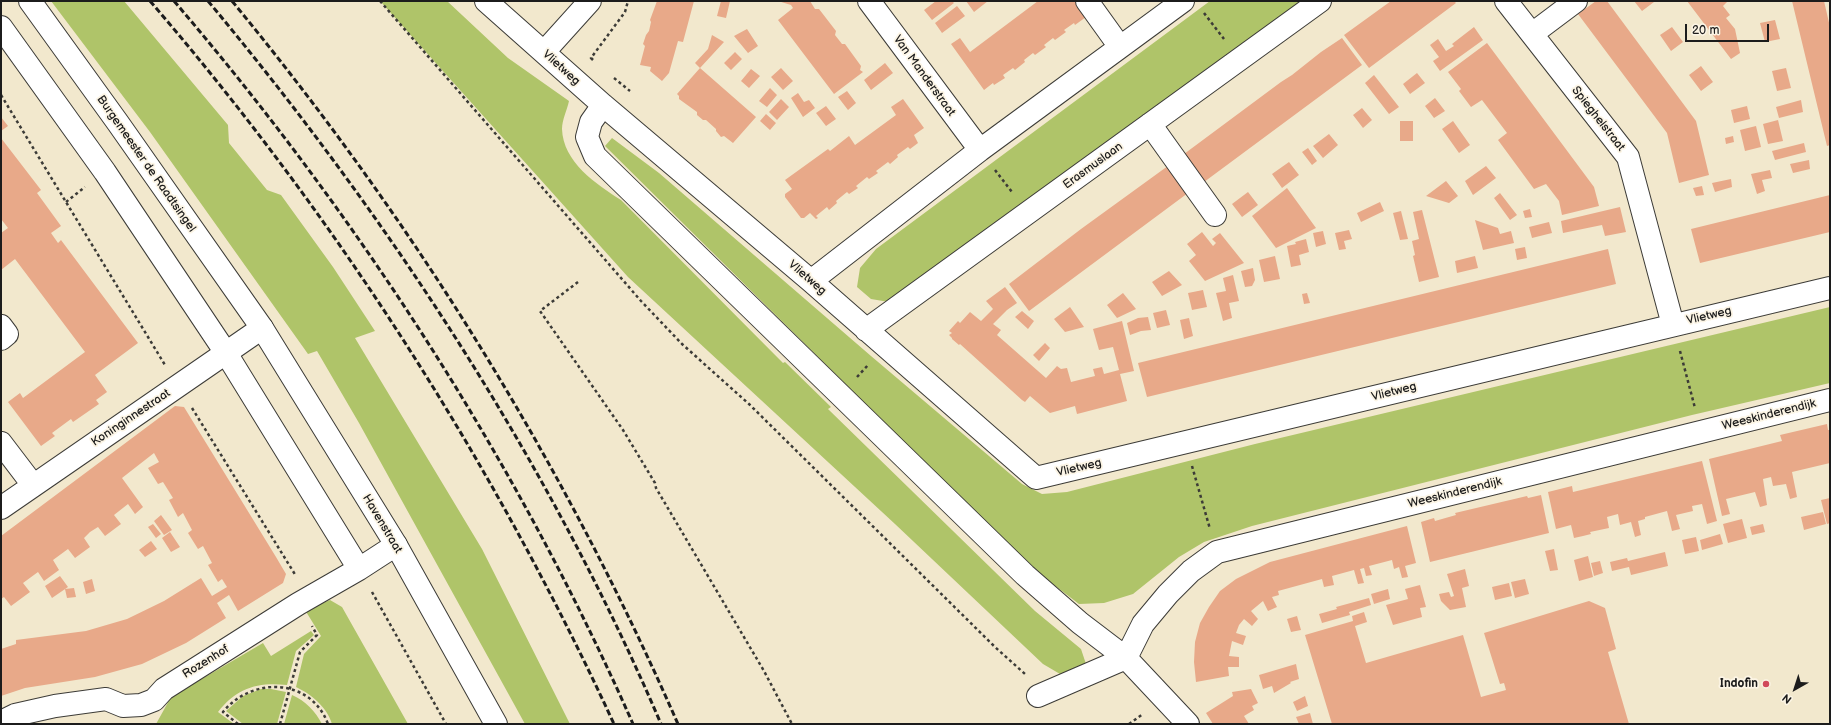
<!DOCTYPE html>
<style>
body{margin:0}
#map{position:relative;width:1831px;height:725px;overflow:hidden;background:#f2e8cd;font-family:"Balsamiq Sans",sans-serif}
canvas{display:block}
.frame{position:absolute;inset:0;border:2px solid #1c1c1c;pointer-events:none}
.north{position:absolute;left:1775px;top:669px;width:40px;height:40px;-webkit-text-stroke:3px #fcf5e5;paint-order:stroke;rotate:219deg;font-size:11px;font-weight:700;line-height:16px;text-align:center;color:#1c1c1c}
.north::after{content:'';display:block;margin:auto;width:14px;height:18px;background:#1c1c1c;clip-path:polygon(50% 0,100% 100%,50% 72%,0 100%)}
.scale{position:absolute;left:1685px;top:24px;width:84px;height:18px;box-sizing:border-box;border:2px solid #1c1c1c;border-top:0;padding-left:5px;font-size:12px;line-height:14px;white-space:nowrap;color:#1c1c1c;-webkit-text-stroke:3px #fcf5e5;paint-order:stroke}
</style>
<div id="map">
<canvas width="1831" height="725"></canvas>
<div class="frame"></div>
<div class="north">N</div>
<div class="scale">20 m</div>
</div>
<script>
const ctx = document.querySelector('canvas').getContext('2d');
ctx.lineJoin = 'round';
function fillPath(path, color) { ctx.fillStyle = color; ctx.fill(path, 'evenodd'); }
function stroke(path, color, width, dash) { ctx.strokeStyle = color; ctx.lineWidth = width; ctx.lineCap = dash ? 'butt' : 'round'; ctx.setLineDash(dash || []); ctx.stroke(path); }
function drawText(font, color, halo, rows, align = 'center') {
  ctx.font = font + ' "Balsamiq Sans",sans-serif'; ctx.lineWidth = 3.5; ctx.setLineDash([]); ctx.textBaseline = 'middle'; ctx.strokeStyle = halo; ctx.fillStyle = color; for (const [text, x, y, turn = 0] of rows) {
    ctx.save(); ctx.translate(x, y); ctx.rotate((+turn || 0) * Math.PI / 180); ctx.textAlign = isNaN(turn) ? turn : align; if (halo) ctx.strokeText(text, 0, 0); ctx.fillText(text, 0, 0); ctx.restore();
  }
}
fillPath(new Path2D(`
 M 51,1 L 124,1 L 228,125 L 229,143 L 267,190 L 281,195 L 333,267 L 375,331 L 355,338 L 482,549 L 570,724 L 525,724 L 359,423 L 317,351 L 308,354 L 150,132 Z
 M 380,1 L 447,1 L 508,58 L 569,101 C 567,110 562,120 562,129 C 563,162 596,184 621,200 L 783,363 L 785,362 L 831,407 L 828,409 L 1035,611 L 1081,649 L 1086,664 L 1060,674 L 1043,664 L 895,524 L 628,277 Z
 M 1210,1 L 1302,1 L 889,302 L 871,299 L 857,287 L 860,268 L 876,249 Z
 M 612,138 L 659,173 L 871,356 L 1022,484 L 1042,494 L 1067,492 L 1255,444 L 1830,307 L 1830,383 L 1692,415 L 1252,526 L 1204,542 L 1179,557 L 1133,594 L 1104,603 L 1079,604 L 1029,566 L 605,146 Z
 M 330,600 L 342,607 L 408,724 L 332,724 C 327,707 311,694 296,687 L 304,654 L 321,636 L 305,610 Z
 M 311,631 L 314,635 L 296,651 L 287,685 C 257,682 237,688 218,712 L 234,724 L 156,724 L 171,697 L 263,643 L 271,656 Z
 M 261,689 L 271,689 L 286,692 L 277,724 L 243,724 L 226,711 L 243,696 Z
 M 292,695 C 306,701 315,711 322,724 L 284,724 Z`), '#afc469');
fillPath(new Path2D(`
 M 657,1 L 694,1 L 683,42 L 678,41 L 669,73 L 662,81 L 650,71 L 651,67 L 640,65 L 645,46 L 643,44 L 646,35 L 649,31 L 651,22 L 650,20 Z
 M 721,1 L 730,1 L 726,18 L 717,16 Z
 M 778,1 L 810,1 L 815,9 L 819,9 L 836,31 L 835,35 L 842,44 L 845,44 L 861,66 L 860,70 L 863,72 L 834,94 L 778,20 L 793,8 L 791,5 Z
 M 936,1 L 952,1 L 954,3 L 932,20 L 924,10 Z
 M 966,1 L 988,1 L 974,12 Z
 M 1038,1 L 1078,1 L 1086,17 L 1075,25 L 1074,23 L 1064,30 L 1066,32 L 1055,40 L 1053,38 L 1044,45 L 1046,47 L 1035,55 L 1033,53 L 1024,60 L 1025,62 L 1015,70 L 1013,68 L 1003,75 L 1005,78 L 994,85 L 993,83 L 984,90 L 951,44 L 960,38 L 970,52 Z
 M 1391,1 L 1454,1 L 1456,3 L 1369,68 L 1344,35 Z
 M 1596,1 L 1607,1 L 1696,121 L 1709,175 L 1679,183 L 1667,133 L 1578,14 Z
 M 1634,1 L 1653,1 L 1654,2 L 1642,11 Z
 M 1687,1 L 1726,1 L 1727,2 L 1723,6 L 1730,15 L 1726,18 L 1735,29 L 1740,53 L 1731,59 Z
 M 1792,1 L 1824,1 L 1830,27 L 1830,145 L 1827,146 Z
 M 957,6 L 965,16 L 942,33 L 935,23 Z
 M 1775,20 L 1780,39 L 1765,42 L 1760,23 Z
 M 1474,27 L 1483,40 L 1440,71 L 1433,61 L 1439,57 L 1430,45 L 1438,39 L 1446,51 L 1454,46 L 1452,44 Z
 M 1672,27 L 1683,42 L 1671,51 L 1660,35 Z
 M 747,29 L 758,46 L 748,53 L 734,36 Z
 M 712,35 L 724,42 L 700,68 L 756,117 L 733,143 L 724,136 L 721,137 L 716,131 L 716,129 L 706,120 L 703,120 L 697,115 L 697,112 L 679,99 L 679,96 L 677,94 L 700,68 L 695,63 L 708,49 Z
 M 1342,38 L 1362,65 L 1200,185 L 1180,157 L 1281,82 L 1292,75 L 1321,52 Z
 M 1487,43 L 1594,187 L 1599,206 L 1562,215 L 1559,201 L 1546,184 L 1534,189 L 1498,140 L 1507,133 L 1482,100 L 1471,107 L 1459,91 L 1461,89 L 1448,72 Z
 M 735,52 L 742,59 L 731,70 L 724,63 Z
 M 885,63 L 893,73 L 871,90 L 864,80 Z
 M 1701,66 L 1713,82 L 1701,91 L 1689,75 Z
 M 781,68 L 793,81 L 783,90 L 771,77 Z
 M 1786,68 L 1791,88 L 1777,91 L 1772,71 Z
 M 751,69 L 760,76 L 749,88 L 741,81 Z
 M 1417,73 L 1425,83 L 1410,94 L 1403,84 Z
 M 1374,75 L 1399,107 L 1389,114 L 1365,83 Z
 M 770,88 L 777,95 L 767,107 L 759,101 Z
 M 847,91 L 856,103 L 848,110 L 838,97 Z
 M 798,93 L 804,102 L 809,100 L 815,108 L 803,117 L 791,98 Z
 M 1435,98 L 1445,111 L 1434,118 L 1425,106 Z
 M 781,99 L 789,107 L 777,120 L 769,112 Z
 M 903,99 L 924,128 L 914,135 L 918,143 L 910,149 L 908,147 L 897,155 L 898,157 L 890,164 L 888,162 L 876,171 L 878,173 L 869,179 L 867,177 L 856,186 L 858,188 L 849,194 L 847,192 L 836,201 L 837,203 L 829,210 L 827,207 L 816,216 L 818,218 L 816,219 L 810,213 L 804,218 L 801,218 L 785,197 L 785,194 L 792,189 L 785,180 L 828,149 L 830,151 L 849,136 L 855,145 L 896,115 L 891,107 Z
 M 1801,100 L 1803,112 L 1779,118 L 1776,107 Z
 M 826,106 L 836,119 L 826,126 L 816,113 Z
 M 1747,106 L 1750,119 L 1734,123 L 1731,110 Z
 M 1362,108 L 1372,120 L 1363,128 L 1353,115 Z
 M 766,114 L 776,123 L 770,130 L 760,121 Z
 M 1,117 L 8,126 L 1,131 Z
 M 1778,120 L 1783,141 L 1768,144 L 1763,124 Z
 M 1400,121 L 1413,121 L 1413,141 L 1400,141 Z
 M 1453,121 L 1470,145 L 1459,153 L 1442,129 Z
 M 1756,126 L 1761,147 L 1745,151 L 1740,130 Z
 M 1329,134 L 1338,145 L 1323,158 L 1313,146 Z
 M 1733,136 L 1734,142 L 1726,144 L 1725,138 Z
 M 1,138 L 41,190 L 37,193 L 61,226 L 51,233 L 58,243 L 61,240 L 138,343 L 95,375 L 107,392 L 96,400 L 99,404 L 73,422 L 71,419 L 52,433 L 55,436 L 41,446 L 8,402 L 20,393 L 23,398 L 85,352 L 15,259 L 1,270 L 1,233 L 8,228 L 1,219 Z
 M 1804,143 L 1806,152 L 1775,160 L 1772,151 Z
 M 1308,148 L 1317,161 L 1312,165 L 1302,152 Z
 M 1809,160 L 1810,169 L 1793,173 L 1790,164 Z
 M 1289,162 L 1299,175 L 1282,188 L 1272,174 Z
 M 1172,163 L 1192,190 L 1029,311 L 1009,284 L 1081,229 Z
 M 1486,166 L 1496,178 L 1473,195 L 1465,181 Z
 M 1770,170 L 1772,178 L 1762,180 L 1765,191 L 1757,194 L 1751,174 Z
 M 1731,179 L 1732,187 L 1715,192 L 1712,183 Z
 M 1446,181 L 1458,196 L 1449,203 L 1426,196 Z
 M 1702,186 L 1704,195 L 1696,196 L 1693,188 Z
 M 1287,188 L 1316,228 L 1276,248 L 1252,216 Z
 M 1248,192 L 1258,205 L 1242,217 L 1232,204 Z
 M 1500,193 L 1517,215 L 1510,220 L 1494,198 Z
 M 1830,195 L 1830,232 L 1700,263 L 1691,229 Z
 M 1380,202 L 1384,211 L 1361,222 L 1357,213 Z
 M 1620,207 L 1626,232 L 1605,236 L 1602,225 L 1563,233 L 1561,221 Z
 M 1530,209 L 1532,217 L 1525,218 L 1523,211 Z
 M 1422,210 L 1439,277 L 1419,282 L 1413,256 L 1415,255 L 1412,241 L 1419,239 L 1413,212 Z
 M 1401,211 L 1408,239 L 1400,240 L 1393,213 Z
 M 1475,220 L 1498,228 L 1500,234 L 1511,231 L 1514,243 L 1483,250 Z
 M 1549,222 L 1552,233 L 1532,238 L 1529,227 Z
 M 1349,230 L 1352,239 L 1344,241 L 1346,249 L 1339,250 L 1335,233 Z
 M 1323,231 L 1326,244 L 1316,247 L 1313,233 Z
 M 1202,232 L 1213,246 L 1216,243 L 1212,239 L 1220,233 L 1244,263 L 1205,281 L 1189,261 L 1196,255 L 1187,244 Z
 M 1306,239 L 1309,252 L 1299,255 L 1301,265 L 1291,267 L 1287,246 L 1296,244 L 1295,242 Z
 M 1525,247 L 1527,258 L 1517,260 L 1515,249 Z
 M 1608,249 L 1616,284 L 1147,397 L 1138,363 Z
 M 1275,256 L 1280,279 L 1264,282 L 1259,260 Z
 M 1475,256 L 1478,268 L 1457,273 L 1455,261 Z
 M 1253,268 L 1255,280 L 1252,286 L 1245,287 L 1241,271 Z
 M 1169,271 L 1182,285 L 1162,296 L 1152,282 Z
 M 1233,275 L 1239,301 L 1229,303 L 1232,318 L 1223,321 L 1216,293 L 1226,291 L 1223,278 Z
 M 1005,287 L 1017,303 L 1007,310 L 993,324 L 1001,330 L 997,335 L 1046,378 L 1057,366 L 1061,369 L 1067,368 L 1071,382 L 1095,376 L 1093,369 L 1102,367 L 1104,374 L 1119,370 L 1113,347 L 1099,350 L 1093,329 L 1122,321 L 1134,371 L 1120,374 L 1127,401 L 1081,413 L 1077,414 L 1075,406 L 1050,413 L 1030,396 L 1025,402 L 1022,400 L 960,344 L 959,345 L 952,339 L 952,338 L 949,335 L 952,333 L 949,331 L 958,321 L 960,323 L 970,312 L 981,321 L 993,309 L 986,301 Z
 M 1203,290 L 1207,307 L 1192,310 L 1188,293 Z
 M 1123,293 L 1136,309 L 1117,318 L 1107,305 Z
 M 1307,293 L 1310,303 L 1304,304 L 1302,294 Z
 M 1070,307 L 1084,327 L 1065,332 L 1054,319 Z
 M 1166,310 L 1170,325 L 1157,328 L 1153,313 Z
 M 1022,311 L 1034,321 L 1028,329 L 1015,317 Z
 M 1148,317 L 1151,330 L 1141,331 L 1130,335 L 1127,323 L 1138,318 Z
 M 1189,318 L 1193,336 L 1184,339 L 1180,320 Z
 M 1045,343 L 1050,348 L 1039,361 L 1033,355 Z
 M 175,406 L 184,407 L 276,557 L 286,574 L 283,583 L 238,611 L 229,595 L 217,603 L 226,618 L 186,643 L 142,664 L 95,677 L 25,688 L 1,696 L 1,649 L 16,644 L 16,640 L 86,631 L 127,619 L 164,601 L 201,578 L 212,596 L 227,587 L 222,579 L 218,582 L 208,565 L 212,563 L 203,546 L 198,549 L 188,533 L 192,530 L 183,513 L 178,517 L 169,500 L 173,498 L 163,482 L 158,484 L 148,468 L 159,462 L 154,453 L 122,478 L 143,507 L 135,514 L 128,504 L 114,515 L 121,524 L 105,536 L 98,527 L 90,532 L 84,538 L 90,547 L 75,558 L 68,549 L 53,560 L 59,570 L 44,581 L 38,572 L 23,583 L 30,592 L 11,606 L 4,597 L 1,599 L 1,536 Z
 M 1827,424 L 1828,430 L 1830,430 L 1830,463 L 1792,472 L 1797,497 L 1790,499 L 1786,484 L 1773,486 L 1771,477 L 1763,479 L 1767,505 L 1760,507 L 1755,492 L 1726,499 L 1730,514 L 1722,516 L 1709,459 L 1782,441 L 1780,435 Z
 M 1702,461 L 1717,521 L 1707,524 L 1702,504 L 1692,506 L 1693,511 L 1676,515 L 1680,529 L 1672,531 L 1667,511 L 1645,517 L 1645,519 L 1638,521 L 1641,535 L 1635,537 L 1631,522 L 1620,525 L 1618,514 L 1607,517 L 1609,528 L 1590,532 L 1591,534 L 1583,536 L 1574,538 L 1571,525 L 1556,529 L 1548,492 L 1572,486 L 1573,492 Z
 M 1541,495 L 1549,533 L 1430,562 L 1421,522 L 1434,518 L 1435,521 L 1456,515 L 1455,513 L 1527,496 L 1528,498 Z
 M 1830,498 L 1830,523 L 1827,524 L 1821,500 Z
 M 1823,512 L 1826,524 L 1804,530 L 1801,517 Z
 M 161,515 L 172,530 L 164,535 L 154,521 Z
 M 1742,519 L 1747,538 L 1728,543 L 1723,524 Z
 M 153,524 L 161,534 L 156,538 L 148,527 Z
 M 1763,524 L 1765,532 L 1752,535 L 1750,527 Z
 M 1407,526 L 1416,563 L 1405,566 L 1408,577 L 1402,578 L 1399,567 L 1394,569 L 1392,560 L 1369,566 L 1372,575 L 1366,576 L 1364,568 L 1360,569 L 1364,583 L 1358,584 L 1354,570 L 1332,576 L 1334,585 L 1324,587 L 1322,579 L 1278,591 L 1279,595 L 1272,597 L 1277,607 L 1268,611 L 1263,601 L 1251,611 L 1258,619 L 1252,626 L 1244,619 L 1239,625 L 1236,633 L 1246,636 L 1243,645 L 1232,641 L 1229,656 L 1239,657 L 1239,667 L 1228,667 L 1229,676 L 1196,682 L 1194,662 L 1195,642 L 1200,623 L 1209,607 L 1220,591 L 1236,579 L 1270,562 Z
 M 170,532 L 180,547 L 171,552 L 162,538 Z
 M 1720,534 L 1723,544 L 1702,550 L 1700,540 Z
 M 1696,537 L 1699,551 L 1685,554 L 1682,540 Z
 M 151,541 L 157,549 L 145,557 L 139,550 Z
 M 1554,549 L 1558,570 L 1550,571 L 1545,551 Z
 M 1665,552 L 1668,566 L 1631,575 L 1629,567 L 1612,571 L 1610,562 L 1627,558 L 1628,561 Z
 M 1588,556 L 1593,577 L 1579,581 L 1574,560 Z
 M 1600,561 L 1603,573 L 1594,576 L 1591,563 Z
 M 1465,569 L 1469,586 L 1462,588 L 1466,607 L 1450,610 L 1441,601 L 1439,594 L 1449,592 L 1451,597 L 1454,596 L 1447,574 Z
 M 60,576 L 68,587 L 52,598 L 45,586 Z
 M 92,579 L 95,591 L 86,594 L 83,582 Z
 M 1525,579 L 1529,594 L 1515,598 L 1511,582 Z
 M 1509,583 L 1512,596 L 1495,600 L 1492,587 Z
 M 1420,585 L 1426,607 L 1420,608 L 1422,617 L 1393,625 L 1386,605 L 1408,599 L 1405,589 Z
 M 74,588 L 76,597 L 67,598 L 65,589 Z
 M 1388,589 L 1390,599 L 1374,604 L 1371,594 Z
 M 1369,598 L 1371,605 L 1349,612 L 1350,615 L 1322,623 L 1319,614 L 1337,609 L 1336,607 Z
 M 1589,601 L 1605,608 L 1616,649 L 1608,652 L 1629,724 L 1332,724 L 1305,635 L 1353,621 L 1352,616 L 1364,612 L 1367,622 L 1355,626 L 1366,663 L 1463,635 L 1481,697 L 1506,690 L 1504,683 L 1500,684 L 1484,633 Z
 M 1297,616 L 1301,630 L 1291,632 L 1287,619 Z
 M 1296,664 L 1299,679 L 1290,682 L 1291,683 L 1274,693 L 1272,686 L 1263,689 L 1259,675 Z
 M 1251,689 L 1258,703 L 1252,706 L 1254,710 L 1244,716 L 1249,724 L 1213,724 L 1206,713 L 1233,696 L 1232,692 Z
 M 1305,696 L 1308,706 L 1297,711 L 1293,702 Z
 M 1310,713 L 1313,724 L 1299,724 L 1296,717 Z`), '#e8a989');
const minor = new Path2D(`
 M 486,1 L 603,105 L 811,281 L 1036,478 L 1830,288
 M 869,1 L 980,150
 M 1087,1 L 1120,47
 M 1506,1 L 1628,157 L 1673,325
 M 1,27 L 105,172 L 226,353 L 359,569
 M 1532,34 L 1576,1
 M 544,52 L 590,1
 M 603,105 L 591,122 L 587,137 L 595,156 L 1025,575 L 1080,623 L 1126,658 L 1188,724
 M 1150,124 L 1215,215
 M 811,281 L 980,150 L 1183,1
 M 1,326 L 7,334 L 1,339
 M 866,330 L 1320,1
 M 1,443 L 33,485
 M 1,508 L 262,328
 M 1126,658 L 1143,624 L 1168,594 L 1191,571 L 1217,552 L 1830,400
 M 1038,696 L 1126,658
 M 1,722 L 15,715 L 55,706 L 106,699 L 123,706 L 141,705 L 154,700 L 164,689 L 298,604 L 359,569 L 396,545`);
const major = new Path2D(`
 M 30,1 L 118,123 L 262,328 L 396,545 L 496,724`);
stroke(minor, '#3c3b37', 24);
stroke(major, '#3c3b37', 24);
stroke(new Path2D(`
 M 380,1 L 641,301 L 682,344 L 749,404 L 995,647 L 1025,674
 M 1204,13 L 1224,39
 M 593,60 L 591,58 L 625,12 L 628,1
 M 614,78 L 630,91
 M 1,95 L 165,365
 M 995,170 L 1012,192
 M 66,202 L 85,187
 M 578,282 L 540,311 L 623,430 L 655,483 L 656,488 L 764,671 L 792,724
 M 1680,351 L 1695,408
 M 857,377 L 869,364
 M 192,408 L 296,576
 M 1192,466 L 1210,529
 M 372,592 L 446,724
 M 238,724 L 223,712 C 252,676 311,678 328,724
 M 280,724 L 300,652 L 317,635 L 312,626
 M 1129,724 L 1143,714`), '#3c3b37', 2.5, [3, 3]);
stroke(minor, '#fff', 22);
stroke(major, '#fff', 22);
stroke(new Path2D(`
 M 150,1 C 338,219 493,462 614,724
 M 174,1 C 360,218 517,462 633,724
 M 208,1 C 390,219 549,462 661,724
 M 232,1 C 415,223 562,460 678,724`), '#1c1c1c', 3, [6, 3]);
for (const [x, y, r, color] of [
 [1766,684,4,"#d1495b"]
]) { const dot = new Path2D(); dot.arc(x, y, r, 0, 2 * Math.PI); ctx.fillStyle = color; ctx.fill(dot); stroke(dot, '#fcf5e5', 1.5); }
drawText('12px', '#1c1c1c', '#fcf5e5', [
 ["Vlietweg",561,68,42],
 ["Van Manderstraat",924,76,54],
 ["Spieghelstraat",1598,119,52],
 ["Burgemeester de Raadtsingel",146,164,55],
 ["Erasmuslaan",1093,166,-36],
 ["Vlietweg",807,278,41],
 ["Vlietweg",1709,316,-13],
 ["Vlietweg",1394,392,-14],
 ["Weeskinderendijk",1769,415,-14],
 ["Koninginnestraat",131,418,-34],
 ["Vlietweg",1079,468,-13],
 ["Weeskinderendijk",1455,493,-14],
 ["Havenstraat",382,524,59],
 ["Rozenhof",206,662,-32]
]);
drawText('bold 12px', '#1c1c1c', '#fcf5e5', [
 ["Indofin",1758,684]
], 'right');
</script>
